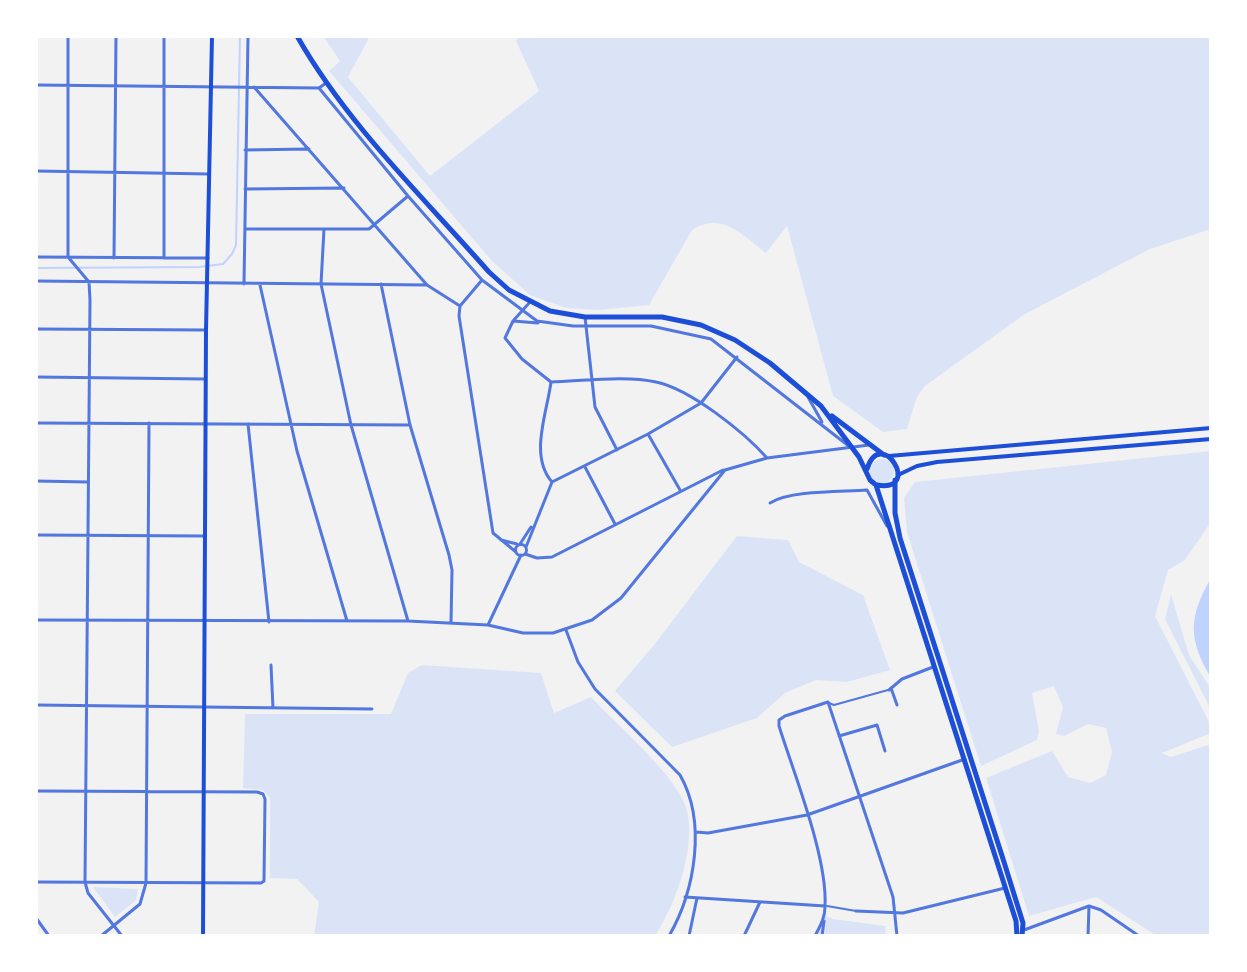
<!DOCTYPE html>
<style>
body{margin:0}
#map{position:relative;width:1247px;height:972px;overflow:hidden;background:#f2f2f2;font-family:Roboto,sans-serif}
canvas{display:block}
.frame{position:absolute;inset:0;border:38px solid #fff;pointer-events:none}
</style>
<div id="map">
<canvas width="1247" height="972"></canvas>
<div class="frame"></div>
</div>
<script>
const ctx = document.querySelector('canvas').getContext('2d');
ctx.lineJoin = 'round';
function fillPath(path, color) { ctx.fillStyle = color; ctx.fill(path, 'evenodd'); }
function stroke(path, color, width, dash) { ctx.strokeStyle = color; ctx.lineWidth = width; ctx.lineCap = dash ? 'butt' : 'round'; ctx.setLineDash(dash || []); ctx.stroke(path); }
fillPath(new Path2D(`
 M 323,36 L 370,36 L 348,77 L 430,176 L 539,91 L 516,41 L 520,36 L 1211,36 L 1211,229 L 1150,249 L 1025,314 L 925,386 L 917,397 L 907,429 L 883,432 L 833,396 L 787,226 L 766,253 C 742,235 722,211 692,230 L 649,305 L 598,310 L 566,308 L 530,295 L 492,261 L 329,71 L 340,61 Z
 M 1211,451 L 1211,522 L 1185,560 L 1168,570 L 1155,616 L 1211,726 L 1211,733 L 1162,753 L 1171,757 L 1211,744 L 1211,936 L 1157,936 L 1096,897 L 1029,916 L 986,778 L 1052,751 L 1068,777 L 1090,783 L 1106,775 L 1112,752 L 1106,728 L 1088,724 L 1064,736 L 1056,734 L 1063,707 L 1054,686 L 1032,693 L 1039,731 L 1037,740 L 981,766 L 907,532 L 904,498 L 915,482 Z
 M870 471a12 12 0 1 1 24 0a12 12 0 1 1-24 0Z
 M 737,536 L 788,540 L 799,562 L 863,595 L 890,670 L 847,682 L 816,680 L 785,693 L 757,718 L 672,747 L 615,691 L 654,645 Z
 M 1171,594 L 1189,655 L 1211,689 L 1211,710 L 1165,619 Z
 M 422,665 L 541,673 L 554,713 L 591,697 C 617,725 669,769 684,802 C 700,840 676,904 655,936 L 314,936 L 319,902 L 297,879 L 270,878 L 270,798 L 263,790 L 243,788 L 245,714 L 391,714 L 408,673 Z
 M 93,887 L 138,889 L 136,900 L 115,917 Z
 M 823,915 L 833,919 L 885,926 L 886,936 L 815,936 Z`), '#dbe4f7');
fillPath(new Path2D(`
 M 1211,578 L 1211,678 C 1188,639 1188,618 1211,578 Z`), '#bfd3fe');
stroke(new Path2D(`
 M 36,268 L 199,267 L 223,264 L 232,254 L 236,245 L 240,36`), '#bfd3fe', 2);
stroke(new Path2D(`
 M 829,703 L 834,705 L 888,690
 M 827,906 L 856,911`), '#5277de', 2);
stroke(new Path2D(`
 M 68,36 L 68,257 L 89,282 L 90,300 L 85,882 L 88,893 L 122,936
 M 36,85 L 319,88 L 326,83
 M 254,87 L 427,285
 M 319,88 L 408,196 L 482,280 L 537,321 L 573,326 L 651,326 L 711,339 L 850,447
 M 245,150 L 309,149
 M 36,171 L 209,174
 M 245,189 L 344,188
 M 245,229 L 369,229 L 408,196
 M 324,229 L 321,284 L 351,425 L 408,621
 M 36,257 L 208,258
 M 114,258 L 116,36
 M 164,258 L 164,36
 M 36,281 L 427,285 L 460,306
 M 244,284 L 248,36
 M 381,284 L 410,425 L 449,555 L 452,570 L 451,623
 M 260,285 L 297,451 L 347,621
 M 530,302 L 513,321 L 505,338 L 522,359 L 551,382 C 583,381 626,375 656,382 C 690,389 744,432 767,458
 M 460,306 L 459,316 L 493,533 L 516,552
 M 460,306 L 482,280
 M 585,317 L 595,407 L 617,450
 M 513,321 L 538,323
 M 36,329 L 206,330
 M 36,377 L 204,379
 M 808,397 L 822,422
 M 36,423 L 410,425
 M 248,424 L 269,622
 M 648,434 L 680,490
 M 585,467 L 615,524
 M 36,481 L 88,482
 M 552,482 L 648,434 L 701,403 L 737,357
 M 770,503 C 791,490 842,492 867,490 L 887,526
 M 36,535 L 205,536
 M 501,540 L 517,544
 M 520,544 L 531,527
 M515.5 550a5.5 5.5 0 1 1 11 0a5.5 5.5 0 1 1-11 0Z
 M 526,547 L 552,482 C 529,456 547,413 551,382
 M 525,554 L 537,558 L 552,557 L 723,470
 M 36,620 L 408,621 L 488,625 L 523,633 L 553,633 L 592,620 L 621,598 L 725,470 L 767,458 L 869,445
 M 488,625 L 521,555
 M 566,630 L 578,662 L 595,689 L 680,775 C 707,822 695,891 669,936
 M 271,665 L 273,708
 M 891,688 L 897,705
 M 889,690 L 902,679 L 933,667
 M 36,705 L 372,709
 M 839,736 L 877,725 L 885,751
 M 36,791 L 257,792 L 263,794 L 265,799 L 264,881 L 261,883 L 36,882
 M 696,832 L 708,833 L 807,815 L 965,759
 M 685,897 L 825,906
 M 856,911 L 903,913 L 1005,888
 M 36,918 L 49,936
 M 1024,930 L 1089,906 L 1101,910 L 1139,936
 M 101,936 L 140,904 L 146,883 L 149,423
 M 689,936 L 697,898
 M 744,936 L 760,902
 M 815,936 C 820,926 825,918 825,907 C 828,858 794,774 779,726 L 779,720 L 785,716 L 828,702 L 893,897 L 897,936
 M 822,936 L 824,921
 M 1088,936 L 1089,906`), '#5277de', 3);
stroke(new Path2D(`
 M 889,456 L 1211,428
 M 898,475 L 917,466 L 937,462 L 1211,439
 M 203,936 L 206,330 L 212,36`), '#1d4ed8', 4);
stroke(new Path2D(`
 M 297,36 C 347,124 423,197 489,272 L 509,290 L 550,311 L 585,317 L 662,317 L 701,325 L 735,340 L 770,363 L 821,406 L 859,457 L 870,480 L 876,485 L 1016,921 L 1017,936
 M 832,416 L 884,455
 M 867,469 C 881,425 923,493 877,485
 M 895,480 L 895,513 L 900,538 L 1004,862 L 1023,923 L 1022,936`), '#1d4ed8', 5);
</script>
